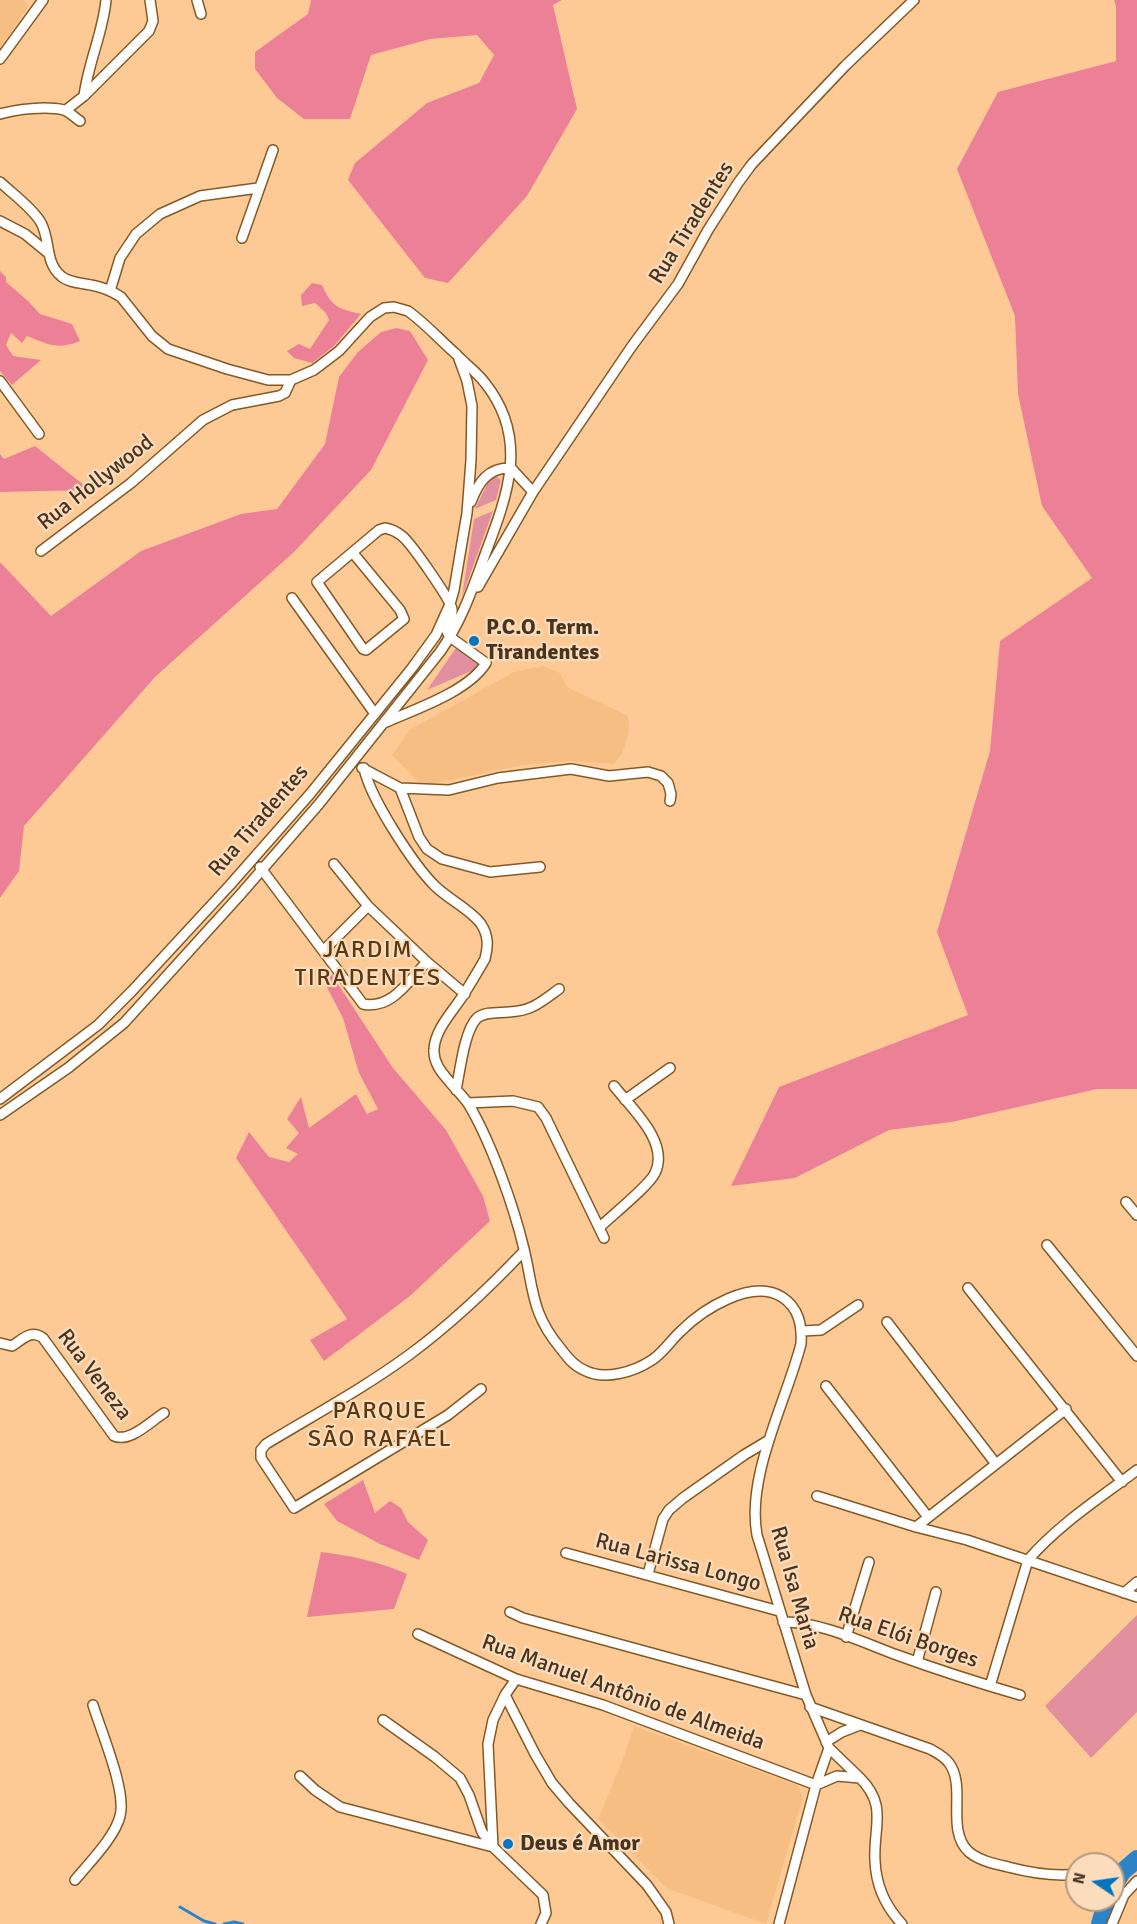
<!DOCTYPE html>
<meta charset="utf-8">
<style>
body{margin:0}
#map{position:relative;width:1137px;height:1924px;overflow:hidden;background:#fdca96;font-family:Signika,sans-serif}
canvas{display:block}
.north{position:absolute;left:1065px;top:1852px;width:60px;height:60px;box-sizing:border-box;background:#fbdcbd;border:2px solid #b3997d;border-radius:50%;rotate:283deg;font-size:16px;font-weight:700;line-height:24px;text-align:center;color:#48341e}
.north::after{content:'';display:block;margin:auto;width:21px;height:27px;background:#0175bf;clip-path:polygon(50% 0,100% 100%,50% 72%,0 100%)}
</style>
<div id="map">
<canvas width="1137" height="1924"></canvas>
<div class="north">N</div>
</div>
<script>
const ctx = document.querySelector('canvas').getContext('2d');
ctx.lineJoin = 'round';
function fillPath(path, color) { ctx.fillStyle = color; ctx.fill(path, 'evenodd'); }
function stroke(path, color, width, dash) { ctx.strokeStyle = color; ctx.lineWidth = width; ctx.lineCap = dash ? 'butt' : 'round'; ctx.setLineDash(dash || []); ctx.stroke(path); }
function drawText(font, color, halo, rows, align = 'center') {
  ctx.font = font + ' Signika,sans-serif'; ctx.lineWidth = 4.5; ctx.setLineDash([]); ctx.textBaseline = 'middle'; ctx.strokeStyle = halo; ctx.fillStyle = color; for (const [text, x, y, turn = 0] of rows) {
    ctx.save(); ctx.translate(x, y); ctx.rotate((+turn || 0) * Math.PI / 180); ctx.textAlign = isNaN(turn) ? turn : align; if (halo) ctx.strokeText(text, 0, 0); ctx.fillText(text, 0, 0); ctx.restore();
  }
}
fillPath(new Path2D(`
 M 0,0 L 24,0 L 29,6 L 0,47 Z
 M 543,666 L 560,673 L 567,687 L 628,716 L 629,729 L 626,742 L 622,754 L 614,764 L 570,761 L 523,765 L 422,786 L 392,755 L 409,730 L 514,672 Z
 M 634,1726 L 797,1785 L 803,1797 L 766,1924 L 666,1888 L 598,1819 L 623,1759 Z`), '#f6be83');
fillPath(new Path2D(`
 M 496,476 L 501,480 L 496,500 L 475,509 L 489,480 Z
 M 493,511 L 462,597 L 474,519 Z
 M 458,645 L 483,666 L 427,690 Z
 M 1137,1615 L 1137,1712 L 1091,1758 L 1045,1706 Z`), '#e290a0');
fillPath(new Path2D(`
 M 311,0 L 562,0 L 553,5 L 577,109 L 527,196 L 448,283 L 425,278 L 348,180 L 355,163 L 427,103 L 479,83 L 494,55 L 477,35 L 430,39 L 371,55 L 350,119 L 304,119 L 277,98 L 255,69 L 255,52 L 308,14 Z
 M 1114,0 L 1137,0 L 1137,1089 L 1097,1089 L 952,1122 L 889,1130 L 795,1178 L 731,1186 L 779,1087 L 968,1015 L 937,932 L 990,751 L 1000,641 L 1092,578 L 1042,506 L 1018,394 L 1015,316 L 957,169 L 998,92 L 1116,61 L 1116,6 Z
 M 0,271 L 6,277 L 6,282 L 28,301 L 40,314 L 72,324 L 80,341 C 57,350 50,345 27,336 L 22,343 L 11,333 L 6,345 L 13,356 L 41,360 L 12,385 L 0,371 Z
 M 312,283 L 322,285 C 331,306 338,309 361,314 L 334,346 L 312,363 L 294,358 L 287,351 L 299,344 L 310,349 L 329,320 L 326,313 L 315,303 L 302,306 L 301,295 Z
 M 396,328 L 410,331 L 428,360 L 371,470 L 294,552 L 155,677 L 24,826 L 19,871 L 0,898 L 0,562 L 51,616 L 141,551 L 241,514 L 277,509 L 325,444 L 339,377 L 358,352 L 381,332 Z
 M 35,446 L 90,490 L 0,492 L 0,454 L 4,459 Z
 M 328,969 L 393,1068 L 446,1130 L 483,1196 L 490,1221 L 410,1296 L 324,1361 L 310,1340 L 347,1319 L 236,1158 L 249,1132 L 269,1157 L 289,1162 L 298,1154 L 286,1148 L 299,1133 L 287,1119 L 301,1097 L 309,1128 L 356,1094 L 367,1114 L 378,1109 L 359,1073 L 343,1018 L 320,974 Z
 M 363,1480 L 375,1513 L 390,1501 L 401,1508 L 408,1522 L 428,1540 L 419,1560 L 380,1544 L 337,1521 L 324,1504 Z
 M 321,1552 C 352,1556 378,1561 407,1574 L 394,1609 L 307,1617 Z`), '#eb8097');
stroke(new Path2D(`
 M 180,1907 L 204,1921 L 215,1924
 M 224,1924 L 234,1922 L 243,1924`), '#2d83c8', 3);
stroke(new Path2D(`
 M 1113,1887 L 1122,1872 L 1137,1859
 M 1100,1924 L 1107,1900`), '#2d83c8', 18);
const minor = new Path2D(`
 M 197,0 L 201,14
 M 0,59 L 43,0
 M 84,96 C 88,63 103,33 106,0
 M 66,110 L 84,96 L 149,31 L 153,21 L 150,0
 M 0,114 C 17,109 47,106 64,110 C 70,112 75,118 80,121
 M 0,182 C 13,194 30,206 40,221 C 51,238 44,262 61,276 C 69,283 82,283 91,285 C 102,287 112,291 121,297 L 152,336 L 168,349 L 227,369 L 268,380 L 291,380 L 314,370 L 339,351 L 370,317 L 384,308 L 394,307 L 408,311 C 426,324 440,340 456,354 C 465,364 477,372 485,383 C 529,438 508,494 486,552 C 473,587 462,621 440,652 L 319,804 L 240,895 L 124,1023 L 68,1068 L 0,1115
 M 0,221 L 25,234 L 47,252
 M 242,238 L 273,150
 M 110,291 L 120,258 L 136,234 L 160,214 L 200,196 L 258,188
 M 0,381 L 39,434
 M 511,468 L 533,492
 M 471,502 C 478,483 488,467 511,468
 M 41,551 L 131,483 L 203,420 L 232,405 L 279,396 L 285,393 L 291,380
 M 353,553 L 400,610 L 404,619 L 366,650 L 363,649 L 317,582 L 379,530 L 385,528 C 391,529 397,532 402,536 C 411,543 450,599 452,609 C 453,617 448,624 447,632 L 450,637
 M 478,587 L 533,492 L 632,346 L 678,284 L 708,230 L 738,183 L 752,164 L 845,66 L 914,0
 M 292,598 L 375,714
 M 384,723 C 415,709 468,692 486,663 L 450,637
 M 362,768 L 400,788 L 419,837 L 427,849 L 442,859 L 490,872 L 540,867
 M 364,768 C 370,798 413,864 435,886 C 448,899 471,910 481,924 C 489,936 488,947 485,959 C 478,971 471,983 464,994 C 454,1010 435,1029 434,1049 C 433,1062 441,1072 449,1081 C 455,1089 464,1097 469,1105 C 482,1127 492,1151 501,1175 C 510,1199 518,1224 524,1249 C 534,1291 531,1313 561,1349 C 567,1357 574,1366 584,1370 C 604,1381 634,1372 652,1360 C 664,1352 671,1340 681,1331 C 703,1309 752,1278 782,1297 C 799,1308 802,1325 801,1344 C 786,1402 746,1476 757,1535 L 806,1695 L 829,1748 L 816,1785 L 779,1924
 M 400,788 L 449,790 L 498,778 L 571,769 L 609,776 L 648,772 L 661,776 L 668,783 L 671,794 L 670,801
 M 334,864 L 368,906 L 427,962 L 465,994
 M 260,867 L 363,1004 C 392,1010 409,980 427,962
 M 323,951 L 368,906
 M 456,1090 C 460,1072 464,1031 477,1018 C 485,1011 499,1013 509,1012 C 532,1011 541,1002 559,989
 M 0,1099 L 98,1025 L 132,991 L 230,885 L 310,794 L 412,668 L 436,635 L 450,604 L 454,590 L 467,513 L 471,460 L 472,406 L 467,381 L 459,359
 M 625,1100 L 670,1068
 M 468,1103 L 513,1101 L 538,1107 L 546,1118 L 604,1238
 M 1126,1202 L 1137,1215
 M 599,1228 C 610,1217 650,1185 655,1173 C 670,1142 631,1108 614,1086
 M 1047,1245 L 1137,1356
 M 968,1288 L 1122,1482
 M 887,1322 L 996,1464
 M 802,1331 L 821,1330 L 858,1305
 M 0,1343 L 12,1346 C 23,1339 31,1329 43,1338 L 114,1436 C 130,1443 151,1421 164,1413
 M 826,1386 L 928,1517
 M 481,1389 L 448,1415 L 294,1508 L 261,1458 L 261,1450 L 266,1444 C 314,1415 364,1388 409,1355 C 451,1324 489,1288 524,1251
 M 817,1496 L 916,1527 L 967,1540 L 1137,1597
 M 916,1527 L 1066,1409
 M 566,1553 L 779,1611
 M 648,1574 L 663,1519 L 669,1510 L 683,1498 L 744,1455 L 769,1440
 M 1124,1593 L 1137,1582
 M 510,1612 L 523,1618 L 806,1695
 M 783,1622 C 819,1621 864,1643 897,1655 C 938,1670 979,1683 1020,1695
 M 418,1634 L 516,1679 L 603,1705 L 816,1785 L 837,1776 L 860,1778 C 888,1806 873,1827 875,1861 C 876,1885 885,1906 902,1924
 M 846,1637 L 869,1562
 M 917,1662 L 936,1592
 M 516,1679 L 505,1695 L 535,1754 L 552,1783 L 569,1803 L 647,1885 L 666,1912 L 669,1924
 M 990,1686 L 1028,1560 C 1059,1524 1100,1498 1137,1470
 M 810,1707 L 930,1749 C 937,1753 944,1756 949,1763 C 967,1787 945,1830 969,1852 C 980,1861 995,1864 1008,1867 C 1031,1873 1053,1877 1077,1874
 M 383,1720 L 435,1757 L 460,1778 L 469,1795 L 482,1832 L 493,1847
 M 826,1742 L 842,1732 L 860,1725
 M 829,1748 L 860,1778
 M 300,1776 L 315,1790 L 340,1807 L 493,1847 L 543,1895 L 546,1913 L 541,1924
 M 493,1847 L 488,1744 L 493,1720 L 505,1695
 M 75,1880 C 89,1863 115,1837 120,1816 C 127,1792 101,1731 93,1705
 M 1112,1924 L 1124,1895 L 1137,1881`);
stroke(minor, '#855925', 12);
stroke(minor, '#fff', 9);
for (const [x, y, r, color] of [
 [474,641,6,"#0175bf"],
 [508,1844,6,"#0175bf"]
]) { const dot = new Path2D(); dot.arc(x, y, r, 0, 2 * Math.PI); ctx.fillStyle = color; ctx.fill(dot); stroke(dot, '#fbdcbd', 2); }
drawText('22px', '#48341e', '#fbdcbd', [
 ["Rua Tiradentes",692,223,-58],
 ["Rua Hollywood",96,483,-38],
 ["Rua Tiradentes",259,821,-49],
 ["Rua Veneza",94,1375,53],
 ["Rua Larissa Longo",678,1563,15],
 ["Rua Isa Maria",794,1588,74],
 ["Rua Elói Borges",908,1638,19],
 ["Rua Manuel Antônio de Almeida",623,1693,20]
]);
drawText('bold 22px', '#48341e', '#fbdcbd', [
 ["P.C.O. Term.",486,628],
 ["Tirandentes",486,653],
 ["Deus é Amor",520,1844]
], 'left');
ctx.letterSpacing = '1.5px';
drawText('24px', '#5a3911', '#fbdcbd', [
 ["JARDIM",368,951],
 ["TIRADENTES",368,979],
 ["PARQUE",380,1412],
 ["SÃO RAFAEL",380,1440]
]);
ctx.letterSpacing = '0px';
</script>
